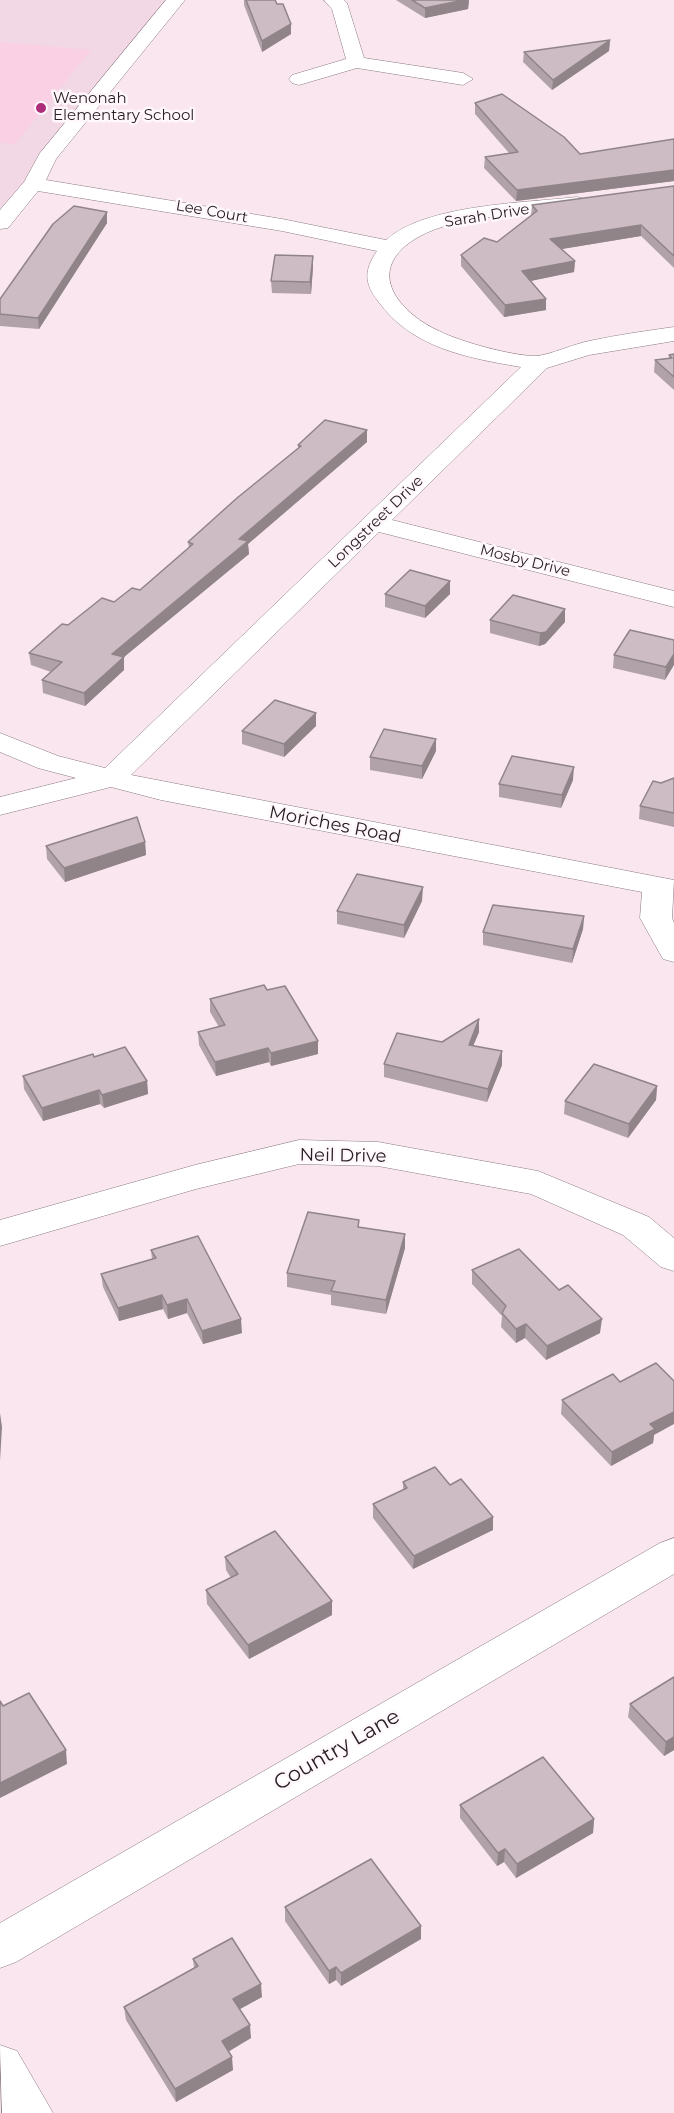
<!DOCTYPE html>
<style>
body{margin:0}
canvas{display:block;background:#f9e6ef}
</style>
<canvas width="674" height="2113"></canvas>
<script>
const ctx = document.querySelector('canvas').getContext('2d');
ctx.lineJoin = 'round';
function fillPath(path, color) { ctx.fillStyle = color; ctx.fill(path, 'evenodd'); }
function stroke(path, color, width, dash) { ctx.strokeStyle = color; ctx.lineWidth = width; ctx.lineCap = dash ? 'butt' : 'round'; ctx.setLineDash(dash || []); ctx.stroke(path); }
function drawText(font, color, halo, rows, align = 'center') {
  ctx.font = font + ' Montserrat,sans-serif'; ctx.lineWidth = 5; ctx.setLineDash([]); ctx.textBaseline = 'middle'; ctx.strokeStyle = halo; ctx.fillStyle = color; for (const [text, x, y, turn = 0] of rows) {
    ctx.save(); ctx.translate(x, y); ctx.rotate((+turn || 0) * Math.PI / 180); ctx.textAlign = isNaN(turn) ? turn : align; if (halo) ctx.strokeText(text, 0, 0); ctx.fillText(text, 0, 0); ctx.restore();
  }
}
fillPath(new Path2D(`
 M 0,0 L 164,0 L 0,215 Z`), '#f2d7e4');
fillPath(new Path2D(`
 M 0,42 L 91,50 L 15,144 L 0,143 Z`), '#fad0e4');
const minor = new Path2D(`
 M 166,0 L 185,0 L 56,159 L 46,180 L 282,219 L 386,240 C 426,204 525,203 577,197 L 584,199 L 588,203 L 584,207 L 577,209 C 528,215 449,213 409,243 C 365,276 404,315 439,331 C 461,342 512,356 536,356 C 550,355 574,344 589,341 C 617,335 646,331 674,327 L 674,341 L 589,355 L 547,368 L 392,520 L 674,591 L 674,607 L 379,532 L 131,775 L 674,880 L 672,918 L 674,923 L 674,962 L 663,959 L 640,918 L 642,892 L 161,800 L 111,787 L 0,815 L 0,797 L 76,778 L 38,768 L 0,752 L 0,733 L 58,756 L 105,768 L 521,367 C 468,358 411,348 378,301 C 364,283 364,270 377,251 L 282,231 L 38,191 L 8,228 L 0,229 L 0,210 L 24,182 L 40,153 Z
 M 324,0 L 344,0 L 347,3 L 364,58 L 463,73 L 473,79 L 463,85 L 357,68 L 299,85 L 292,83 L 289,79 L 292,75 L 346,59 L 332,9 Z
 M 299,1140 L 378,1142 L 538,1171 L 649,1217 L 674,1238 L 674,1271 L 661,1267 L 623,1235 L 531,1194 L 378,1166 L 299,1164 L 196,1189 L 0,1246 L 0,1220 L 195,1165 Z
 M 674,1538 L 674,1574 L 16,1962 L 0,1968 L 0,1923 L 660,1543 Z
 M 0,2045 L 17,2051 L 53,2113 L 2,2113 Z`);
stroke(minor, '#8b7a82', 1);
fillPath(minor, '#fff');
fillPath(new Path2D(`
 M 244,0 L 275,0 L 291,34 L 262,52 L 244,5 Z
 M 396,0 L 469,0 L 468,9 L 425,18 Z
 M 610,40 L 609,51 L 552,90 L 523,62 L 524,52 Z
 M 475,103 L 580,154 L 674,139 L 674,181 L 516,201 L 484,168 L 485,157 L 509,153 L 475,114 Z
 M 674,186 L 674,268 L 641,236 L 561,249 L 575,261 L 574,272 L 530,281 L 546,310 L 504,317 L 461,266 L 461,255 L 497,242 L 531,215 L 532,205 Z
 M 107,212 L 107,223 L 39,329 L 0,326 L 0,299 Z
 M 313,267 L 311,294 L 272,293 L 271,281 Z
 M 674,354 L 674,390 L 654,372 L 655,360 L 669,358 L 669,355 Z
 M 367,442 L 248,544 L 249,554 L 124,657 L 124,670 L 85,706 L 43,693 L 42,680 L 51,672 L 31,665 L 29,653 L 68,625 L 140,590 L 189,548 L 188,542 L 298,448 L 298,445 Z
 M 450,581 L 450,594 L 425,618 L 385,607 L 385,594 Z
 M 490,620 L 565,622 L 545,644 L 539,646 L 490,633 Z
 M 674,640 L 665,680 L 613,668 L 614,655 Z
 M 316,713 L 316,726 L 284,757 L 242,744 L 242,731 Z
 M 436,739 L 436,751 L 422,779 L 370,770 L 370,757 Z
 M 674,778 L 674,827 L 639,819 L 640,806 L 661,783 Z
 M 573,780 L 561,808 L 499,797 L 499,784 Z
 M 145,842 L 146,855 L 65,882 L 47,859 L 46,846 Z
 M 422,901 L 404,938 L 337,924 L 337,911 Z
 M 584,916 L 583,929 L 572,963 L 483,945 L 483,932 Z
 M 267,990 L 318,1054 L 271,1066 L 269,1062 L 216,1076 L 199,1045 L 198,1032 L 219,1027 L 210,1012 L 210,999 Z
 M 479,1032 L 473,1046 L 502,1065 L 487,1102 L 384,1077 L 384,1064 L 442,1042 Z
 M 94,1057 L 147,1081 L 148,1094 L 104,1108 L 100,1104 L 43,1121 L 24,1089 L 23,1076 Z
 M 657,1086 L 656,1100 L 628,1138 L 564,1114 L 565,1101 Z
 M 359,1220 L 359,1227 L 405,1234 L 405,1248 L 386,1314 L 331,1305 L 331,1295 L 287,1287 L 287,1273 Z
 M 151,1250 L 242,1333 L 203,1344 L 187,1313 L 168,1319 L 163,1309 L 119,1321 L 103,1287 L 101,1274 L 152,1259 Z
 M 472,1270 L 600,1333 L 546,1360 L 525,1338 L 516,1343 L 501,1327 L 502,1316 L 472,1284 Z
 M 562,1400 L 654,1435 L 653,1443 L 611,1466 L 561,1414 Z
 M 403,1482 L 493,1517 L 493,1530 L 413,1569 L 373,1518 L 373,1504 L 403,1490 Z
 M 225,1557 L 332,1615 L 249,1659 L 207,1604 L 206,1590 L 231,1578 L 226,1570 Z
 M 674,1677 L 674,1750 L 664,1756 L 628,1717 L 630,1704 Z
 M 460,1805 L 594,1819 L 593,1833 L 516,1878 L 504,1862 L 497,1866 L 460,1818 Z
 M 285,1907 L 421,1939 L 341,1986 L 336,1980 L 329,1984 L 285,1921 Z
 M 193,1959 L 262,1997 L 239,2009 L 251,2038 L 228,2051 L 233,2070 L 176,2102 L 126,2020 L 124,2007 L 194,1968 Z`), '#b1a2a9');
fillPath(new Path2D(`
 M 464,0 L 469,0 L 468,9 L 425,18 L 425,8 Z
 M 291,24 L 291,34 L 262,52 L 262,41 Z
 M 610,40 L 609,51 L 552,90 L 553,80 Z
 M 674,170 L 674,181 L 516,201 L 517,190 Z
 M 107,212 L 107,223 L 39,329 L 38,318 Z
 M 641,225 L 641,236 L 550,251 L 550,239 Z
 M 313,256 L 313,267 L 311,294 L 310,282 Z
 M 575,261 L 574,272 L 521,283 L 522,271 Z
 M 546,299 L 546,310 L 504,317 L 505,305 Z
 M 367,430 L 367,442 L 248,544 L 249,554 L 113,666 L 112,654 L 239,539 Z
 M 450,581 L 450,594 L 425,618 L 425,606 Z
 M 565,609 L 565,622 L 545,644 L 539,646 L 540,633 Z
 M 674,654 L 674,665 L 665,680 L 666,667 Z
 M 124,657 L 124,670 L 85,706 L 84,693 Z
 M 316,713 L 316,726 L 284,757 L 284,744 Z
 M 436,739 L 436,751 L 422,779 L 422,766 Z
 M 574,767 L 573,780 L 561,808 L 562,795 Z
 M 145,842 L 146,855 L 65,882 L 64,868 Z
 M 423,887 L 422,901 L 404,938 L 404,925 Z
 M 584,916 L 583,929 L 572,963 L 573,949 Z
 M 479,1019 L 479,1032 L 468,1058 L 469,1045 Z
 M 318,1041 L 318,1054 L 271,1066 L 271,1053 Z
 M 268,1048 L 269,1062 L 216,1076 L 215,1062 Z
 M 502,1051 L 502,1065 L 487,1102 L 488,1089 Z
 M 147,1081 L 148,1094 L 104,1108 L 102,1095 Z
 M 657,1086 L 656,1100 L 628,1138 L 629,1124 Z
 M 99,1090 L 100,1104 L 43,1121 L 42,1108 Z
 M 405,1234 L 405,1248 L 386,1314 L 386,1300 Z
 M 162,1295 L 163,1309 L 119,1321 L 118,1308 Z
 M 187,1299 L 187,1313 L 168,1319 L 167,1305 Z
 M 241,1319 L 242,1333 L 203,1344 L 202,1331 Z
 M 602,1319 L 600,1333 L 546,1360 L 547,1346 Z
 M 526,1324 L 525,1338 L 516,1343 L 516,1329 Z
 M 674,1412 L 674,1424 L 654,1435 L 653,1443 L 611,1466 L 612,1452 L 650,1424 Z
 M 0,1413 L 2,1427 L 0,1461 Z
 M 493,1517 L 493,1530 L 413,1569 L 414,1556 Z
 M 332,1601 L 332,1615 L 249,1659 L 248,1645 Z
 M 674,1737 L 674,1750 L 664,1756 L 666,1742 Z
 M 66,1750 L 67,1764 L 0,1798 L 0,1783 Z
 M 594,1819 L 593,1833 L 516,1878 L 517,1864 Z
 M 505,1849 L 504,1862 L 497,1866 L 498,1853 Z
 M 421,1926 L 421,1939 L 341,1986 L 341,1973 Z
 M 336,1967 L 336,1980 L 329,1984 L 329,1971 Z
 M 261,1984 L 262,1997 L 233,2013 L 233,1999 Z
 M 250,2025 L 251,2038 L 223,2055 L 222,2041 Z
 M 232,2057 L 233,2070 L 176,2102 L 175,2089 Z`), '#908489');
const building = new Path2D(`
 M 246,0 L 275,0 L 277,4 L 283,4 L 291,24 L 262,41 Z
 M 412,0 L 464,0 L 425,8 Z
 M 610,40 L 553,80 L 524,52 Z
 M 502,94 L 564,137 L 580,154 L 674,139 L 674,170 L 517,190 L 485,157 L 518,152 L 475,103 Z
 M 674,186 L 674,256 L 641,225 L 550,239 L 575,261 L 522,271 L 546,299 L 505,305 L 461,255 L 484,238 L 497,242 L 537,211 L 532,205 Z
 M 74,206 L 107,212 L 38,318 L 0,314 L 0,299 L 53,224 Z
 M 275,255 L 313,256 L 310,282 L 271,281 Z
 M 674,354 L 674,377 L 655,360 L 672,358 L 669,355 Z
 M 325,420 L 367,430 L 239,539 L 248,541 L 112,654 L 124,657 L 84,693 L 42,680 L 62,662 L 29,653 L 62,624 L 68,625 L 102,598 L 114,602 L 132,588 L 140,590 L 193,544 L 188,542 L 237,498 L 301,446 L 298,445 Z
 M 410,570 L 450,581 L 425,606 L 385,594 Z
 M 513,595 L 565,609 L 546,632 L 540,633 L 490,620 Z
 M 630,630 L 674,640 L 674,654 L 666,667 L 614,655 Z
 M 275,700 L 316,713 L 284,744 L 242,731 Z
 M 384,729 L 436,739 L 422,766 L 370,757 Z
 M 512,756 L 574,767 L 562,795 L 499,784 Z
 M 674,778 L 674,813 L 640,806 L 653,781 L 661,783 Z
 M 137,817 L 145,842 L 64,868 L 46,846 Z
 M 357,874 L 423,887 L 404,925 L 337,911 Z
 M 493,905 L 584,916 L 573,949 L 483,932 Z
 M 264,985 L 267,990 L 285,986 L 318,1041 L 271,1053 L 268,1048 L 215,1062 L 198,1032 L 225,1025 L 210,999 Z
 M 479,1019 L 469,1045 L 502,1051 L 488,1089 L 384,1064 L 397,1033 L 442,1042 Z
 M 125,1047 L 147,1081 L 102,1095 L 99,1090 L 42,1108 L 23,1076 L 93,1054 L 94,1057 Z
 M 594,1064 L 657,1086 L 629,1124 L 565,1101 Z
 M 308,1212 L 359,1220 L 358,1227 L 405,1234 L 386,1300 L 331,1291 L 335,1281 L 287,1273 Z
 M 198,1236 L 241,1319 L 202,1331 L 187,1299 L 167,1305 L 162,1295 L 118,1308 L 101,1274 L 156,1258 L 151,1250 Z
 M 519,1249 L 559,1290 L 568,1285 L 602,1319 L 547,1346 L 526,1324 L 516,1329 L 502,1313 L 506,1306 L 472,1270 Z
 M 656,1363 L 674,1381 L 674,1412 L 650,1424 L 655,1429 L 612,1452 L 562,1400 L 613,1374 L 620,1382 Z
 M 435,1467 L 450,1485 L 461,1479 L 493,1517 L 414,1556 L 373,1504 L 407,1488 L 403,1482 Z
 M 275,1531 L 332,1601 L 248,1645 L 206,1590 L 238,1574 L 225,1557 Z
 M 674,1677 L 674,1737 L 666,1742 L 630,1704 Z
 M 29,1693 L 66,1750 L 0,1783 L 0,1701 L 3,1706 Z
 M 543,1757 L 594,1819 L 517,1864 L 505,1849 L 498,1853 L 460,1805 Z
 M 371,1859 L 421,1926 L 341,1973 L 336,1967 L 329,1971 L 285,1907 Z
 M 232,1938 L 261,1984 L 233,1999 L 250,2025 L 222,2041 L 232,2057 L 175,2089 L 124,2007 L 198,1966 L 193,1959 Z`);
fillPath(building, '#cebcc4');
stroke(building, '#908489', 1.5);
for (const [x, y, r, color] of [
 [41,108,6,"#ad2d7b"]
]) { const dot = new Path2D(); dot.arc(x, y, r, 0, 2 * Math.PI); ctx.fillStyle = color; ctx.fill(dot); stroke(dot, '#fff7fb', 2); }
drawText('15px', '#272024', '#fff7fb', [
 ["Wenonah",53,99],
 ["Elementary School",53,116]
], 'left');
drawText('15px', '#272024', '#fff7fb', [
 ["Lee Court",212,212,10],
 ["Sarah Drive",487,216,-9],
 ["Longstreet Drive",376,522,-44],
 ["Mosby Drive",525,561,14]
]);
drawText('18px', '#272024', '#fff7fb', [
 ["Moriches Road",335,825,11],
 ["Neil Drive",343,1156,1]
]);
drawText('21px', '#272024', '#fff7fb', [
 ["Country Lane",337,1750,-30]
]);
</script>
